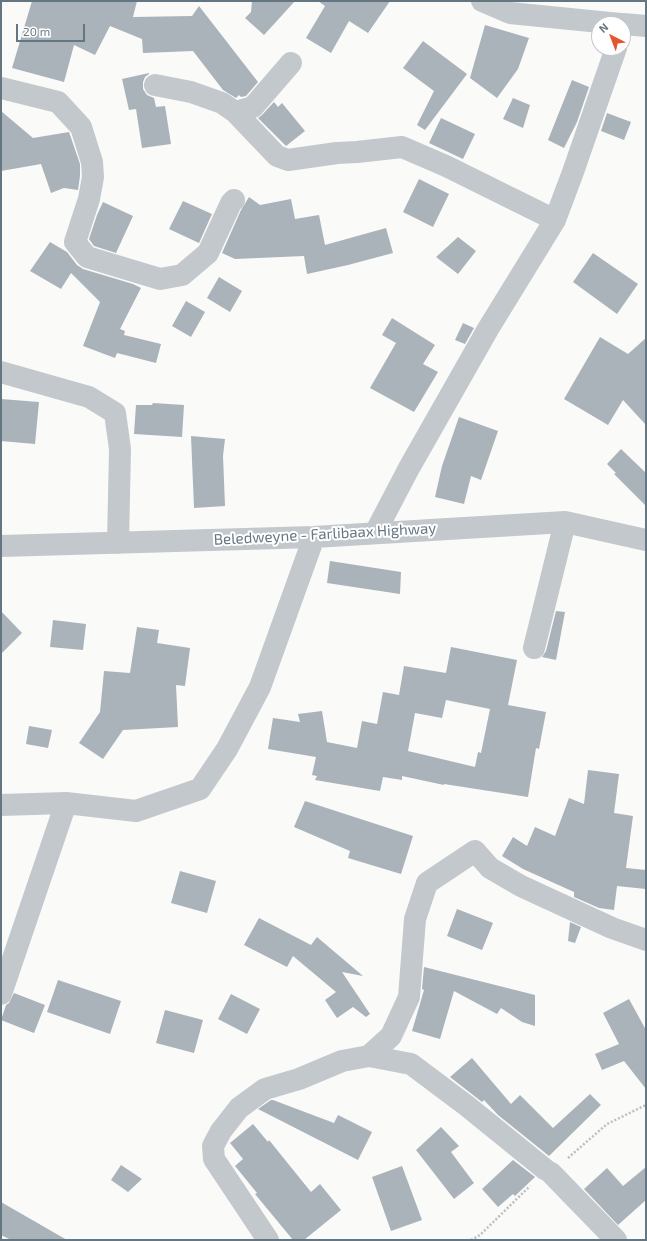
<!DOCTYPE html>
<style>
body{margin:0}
#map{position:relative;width:647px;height:1241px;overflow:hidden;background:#fafaf8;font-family:"Exo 2",sans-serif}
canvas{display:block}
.frame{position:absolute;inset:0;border:2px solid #657683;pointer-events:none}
.north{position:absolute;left:591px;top:16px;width:40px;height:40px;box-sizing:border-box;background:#fff;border:1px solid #c1c8cd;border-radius:50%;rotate:318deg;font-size:11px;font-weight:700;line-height:16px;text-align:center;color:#657683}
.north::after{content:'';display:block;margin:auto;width:14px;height:18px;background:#e4572e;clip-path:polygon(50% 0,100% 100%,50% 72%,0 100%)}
.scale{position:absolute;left:16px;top:24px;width:69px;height:18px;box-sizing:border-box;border:2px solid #657683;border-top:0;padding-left:5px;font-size:12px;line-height:14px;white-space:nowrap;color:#657683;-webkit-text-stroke:3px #fff;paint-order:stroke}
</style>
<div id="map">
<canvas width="647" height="1241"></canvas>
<div class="frame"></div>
<div class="north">N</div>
<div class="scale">20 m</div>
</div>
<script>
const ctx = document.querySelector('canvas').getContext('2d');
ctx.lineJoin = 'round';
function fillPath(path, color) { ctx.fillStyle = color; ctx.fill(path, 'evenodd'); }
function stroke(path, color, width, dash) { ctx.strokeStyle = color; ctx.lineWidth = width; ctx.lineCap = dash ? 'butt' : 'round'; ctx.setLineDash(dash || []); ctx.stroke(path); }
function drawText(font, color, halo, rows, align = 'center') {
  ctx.font = font + ' "Exo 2",sans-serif'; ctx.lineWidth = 4; ctx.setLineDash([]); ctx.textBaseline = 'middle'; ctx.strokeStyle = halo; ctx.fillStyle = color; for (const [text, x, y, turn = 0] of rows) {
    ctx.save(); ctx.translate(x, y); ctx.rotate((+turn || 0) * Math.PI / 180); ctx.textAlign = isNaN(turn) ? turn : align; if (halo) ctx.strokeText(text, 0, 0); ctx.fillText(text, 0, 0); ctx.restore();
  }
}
fillPath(new Path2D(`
 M 32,1 L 137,1 L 133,17 L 192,16 L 199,6 L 258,82 L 246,96 L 241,97 L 239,95 L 236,98 L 223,90 L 193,51 L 143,53 L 142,39 L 110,26 L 95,55 L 74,45 L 64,82 L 12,68 Z
 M 252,1 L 295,1 L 264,35 L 245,18 L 251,12 Z
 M 318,1 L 390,1 L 368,33 L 349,21 L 331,53 L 306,38 L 325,6 Z
 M 485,25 L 529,38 L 518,69 L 497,98 L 470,78 Z
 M 423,41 L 467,74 L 425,130 L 417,125 L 434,91 L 403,68 Z
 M 149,73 L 149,74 L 145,77 L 143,82 L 143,89 L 147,95 L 154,98 L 156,107 L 165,106 L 171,144 L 142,148 L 136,109 L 129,110 L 122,79 Z
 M 572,80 L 589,87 L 577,122 L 564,148 L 548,140 Z
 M 513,98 L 530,105 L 523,128 L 503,119 Z
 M 274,102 L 278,107 L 282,103 L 305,131 L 286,146 L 258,118 L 262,115 Z
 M 1,111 L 33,138 L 69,132 L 80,164 L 80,176 L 78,190 L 64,188 L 51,193 L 41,164 L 1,171 Z
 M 607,113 L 631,122 L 624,140 L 601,131 Z
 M 441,118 L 475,134 L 463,159 L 429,143 Z
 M 419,179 L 449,194 L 433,227 L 403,212 Z
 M 249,197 L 260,205 L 291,199 L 295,219 L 319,215 L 325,245 L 386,228 L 393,253 L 348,265 L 307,274 L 304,256 L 235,259 L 222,253 L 241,210 Z
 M 183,201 L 212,214 L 199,243 L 169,229 Z
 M 103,202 L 133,216 L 116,253 L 94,246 L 89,239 L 97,215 Z
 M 458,237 L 476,251 L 458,274 L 436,257 Z
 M 50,242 L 67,252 L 77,265 L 83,269 L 133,284 L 141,288 L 120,329 L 125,331 L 124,335 L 161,344 L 156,363 L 117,353 L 115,358 L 83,346 L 100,302 L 71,273 L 61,289 L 30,271 Z
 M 593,253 L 638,284 L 617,314 L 573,282 Z
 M 219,277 L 242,291 L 230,312 L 207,298 Z
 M 186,301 L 205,312 L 191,337 L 172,326 Z
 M 392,318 L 435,345 L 423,364 L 438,372 L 414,412 L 370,388 L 396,343 L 382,335 Z
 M 463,323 L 474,328 L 465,344 L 455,340 Z
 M 600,337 L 628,354 L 646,338 L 646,425 L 623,400 L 608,425 L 564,399 Z
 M 1,399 L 39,402 L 35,444 L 1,441 Z
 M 153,403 L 184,405 L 182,437 L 134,434 L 136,405 L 152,405 Z
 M 459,417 L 498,431 L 481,480 L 471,476 L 464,504 L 435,497 L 442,466 Z
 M 191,436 L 225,439 L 223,456 L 225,506 L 194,508 Z
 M 621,449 L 646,473 L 646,506 L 614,474 L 616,473 L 607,464 Z
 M 330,561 L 401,572 L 400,594 L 327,583 Z
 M 1,611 L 22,633 L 1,654 Z
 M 556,611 L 565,612 L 556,660 L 542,657 L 546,651 Z
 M 53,620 L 86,624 L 83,650 L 50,647 Z
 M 137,627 L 159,630 L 157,643 L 190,648 L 185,686 L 176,685 L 178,727 L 123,730 L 103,759 L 79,743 L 100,712 L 104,671 L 130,673 Z
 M 451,647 L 517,660 L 508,705 L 546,712 L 539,749 L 536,748 L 528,797 L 444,784 L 444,785 L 402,776 L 402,780 L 383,777 L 380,791 L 315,780 L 317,776 L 312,775 L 316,757 L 268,749 L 273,718 L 300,722 L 298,714 L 322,711 L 327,742 L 357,748 L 362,721 L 377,724 L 383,692 L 399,695 L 404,666 L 446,673 ZM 446,700 L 490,709 L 481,753 L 478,752 L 475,767 L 408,751 L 415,713 L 442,718 Z
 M 29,726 L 52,730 L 48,748 L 26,744 Z
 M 588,770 L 619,774 L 614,813 L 633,816 L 626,868 L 646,870 L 646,889 L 617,886 L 614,910 L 599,908 L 574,897 L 574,892 L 523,869 L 502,856 L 513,837 L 527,846 L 535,827 L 555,836 L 569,798 L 584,804 Z
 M 305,801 L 413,836 L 401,874 L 348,858 L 350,851 L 294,827 Z
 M 180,871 L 216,881 L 207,913 L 171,903 Z
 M 457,909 L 493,923 L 482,950 L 447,936 Z
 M 259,918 L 311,945 L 317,937 L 363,976 L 342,972 L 370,1014 L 366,1017 L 353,1007 L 337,1018 L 325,1000 L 336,992 L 293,956 L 287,967 L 244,945 Z
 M 570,922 L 581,927 L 575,943 L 568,941 Z
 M 424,967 L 535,995 L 535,1026 L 522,1022 L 501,1008 L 497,1014 L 454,991 L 440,1039 L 412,1031 L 424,990 L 422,989 Z
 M 58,980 L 121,1001 L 110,1034 L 47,1012 Z
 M 14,993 L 45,1005 L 34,1033 L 1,1020 L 6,1005 L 9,1003 Z
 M 231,994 L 260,1009 L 247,1034 L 218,1019 Z
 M 629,999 L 646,1030 L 646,1089 L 624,1061 L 602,1070 L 595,1054 L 619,1044 L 603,1013 Z
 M 165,1010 L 203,1020 L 194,1053 L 156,1043 Z
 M 472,1058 L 511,1104 L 520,1095 L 553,1128 L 590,1094 L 601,1105 L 549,1156 L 498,1115 L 484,1100 L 482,1102 L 450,1077 Z
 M 271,1100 L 273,1100 L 334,1123 L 338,1115 L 372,1132 L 358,1160 L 258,1109 Z
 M 253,1124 L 268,1142 L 269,1140 L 311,1192 L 320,1184 L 341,1210 L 304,1240 L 293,1240 L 255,1194 L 257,1193 L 235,1166 L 243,1159 L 230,1143 Z
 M 441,1127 L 459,1146 L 451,1152 L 474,1183 L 454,1199 L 416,1150 Z
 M 513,1160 L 535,1177 L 515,1196 L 513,1194 L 498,1207 L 482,1189 Z
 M 121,1165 L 142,1179 L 128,1192 L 111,1180 Z
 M 402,1166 L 422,1220 L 391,1231 L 372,1177 Z
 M 646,1167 L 646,1200 L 618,1225 L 584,1189 L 607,1168 L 623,1186 Z
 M 1,1202 L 67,1240 L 11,1240 L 1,1235 Z`), '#aab3b9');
stroke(new Path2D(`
 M 568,1158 L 607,1124 L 646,1105
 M 471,1240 L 480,1235 L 530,1186`), '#bbbfc2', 2.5, [2, 2]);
stroke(new Path2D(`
 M 482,1 L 510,13 L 620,24
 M 623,24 L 646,26
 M 155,85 L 191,92 L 222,103 L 235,112 L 277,156 L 288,160 L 337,153 L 357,152 L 402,147 L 446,166 L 555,220
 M 1,88 L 58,102 L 81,127 L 92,162 L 93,177 L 89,199 L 75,242 L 87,257 L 160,279 L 182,275 L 208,253 L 231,203 L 234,200
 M 235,112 L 253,107 L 291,63
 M 1,372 L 89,397 L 115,413 L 120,449 L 118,543
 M 375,533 L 409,468 L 488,329 L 555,220 L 573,172 L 616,48
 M 1,546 L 314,537 L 565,522 L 646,540
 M 534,648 L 565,522
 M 1,805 L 66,803
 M 1,994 L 66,803 L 136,811 L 200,789 L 227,749 L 260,687 L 314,537
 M 546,1170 L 467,1106 L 411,1064 L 369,1056 L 391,1036 L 409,997 L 415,919 L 427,883 L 475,851 L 490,868 L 521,886 L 612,928 L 646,940
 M 551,1173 L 616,1240
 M 268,1240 L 214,1159 L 213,1146 L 221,1131 L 239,1108 L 265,1089 L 299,1079 L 342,1061 L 369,1056`), '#c3c8cc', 22);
drawText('15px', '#657683', '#fff', [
 ["Beledweyne - Farlibaax Highway",325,534,-3]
]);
</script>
